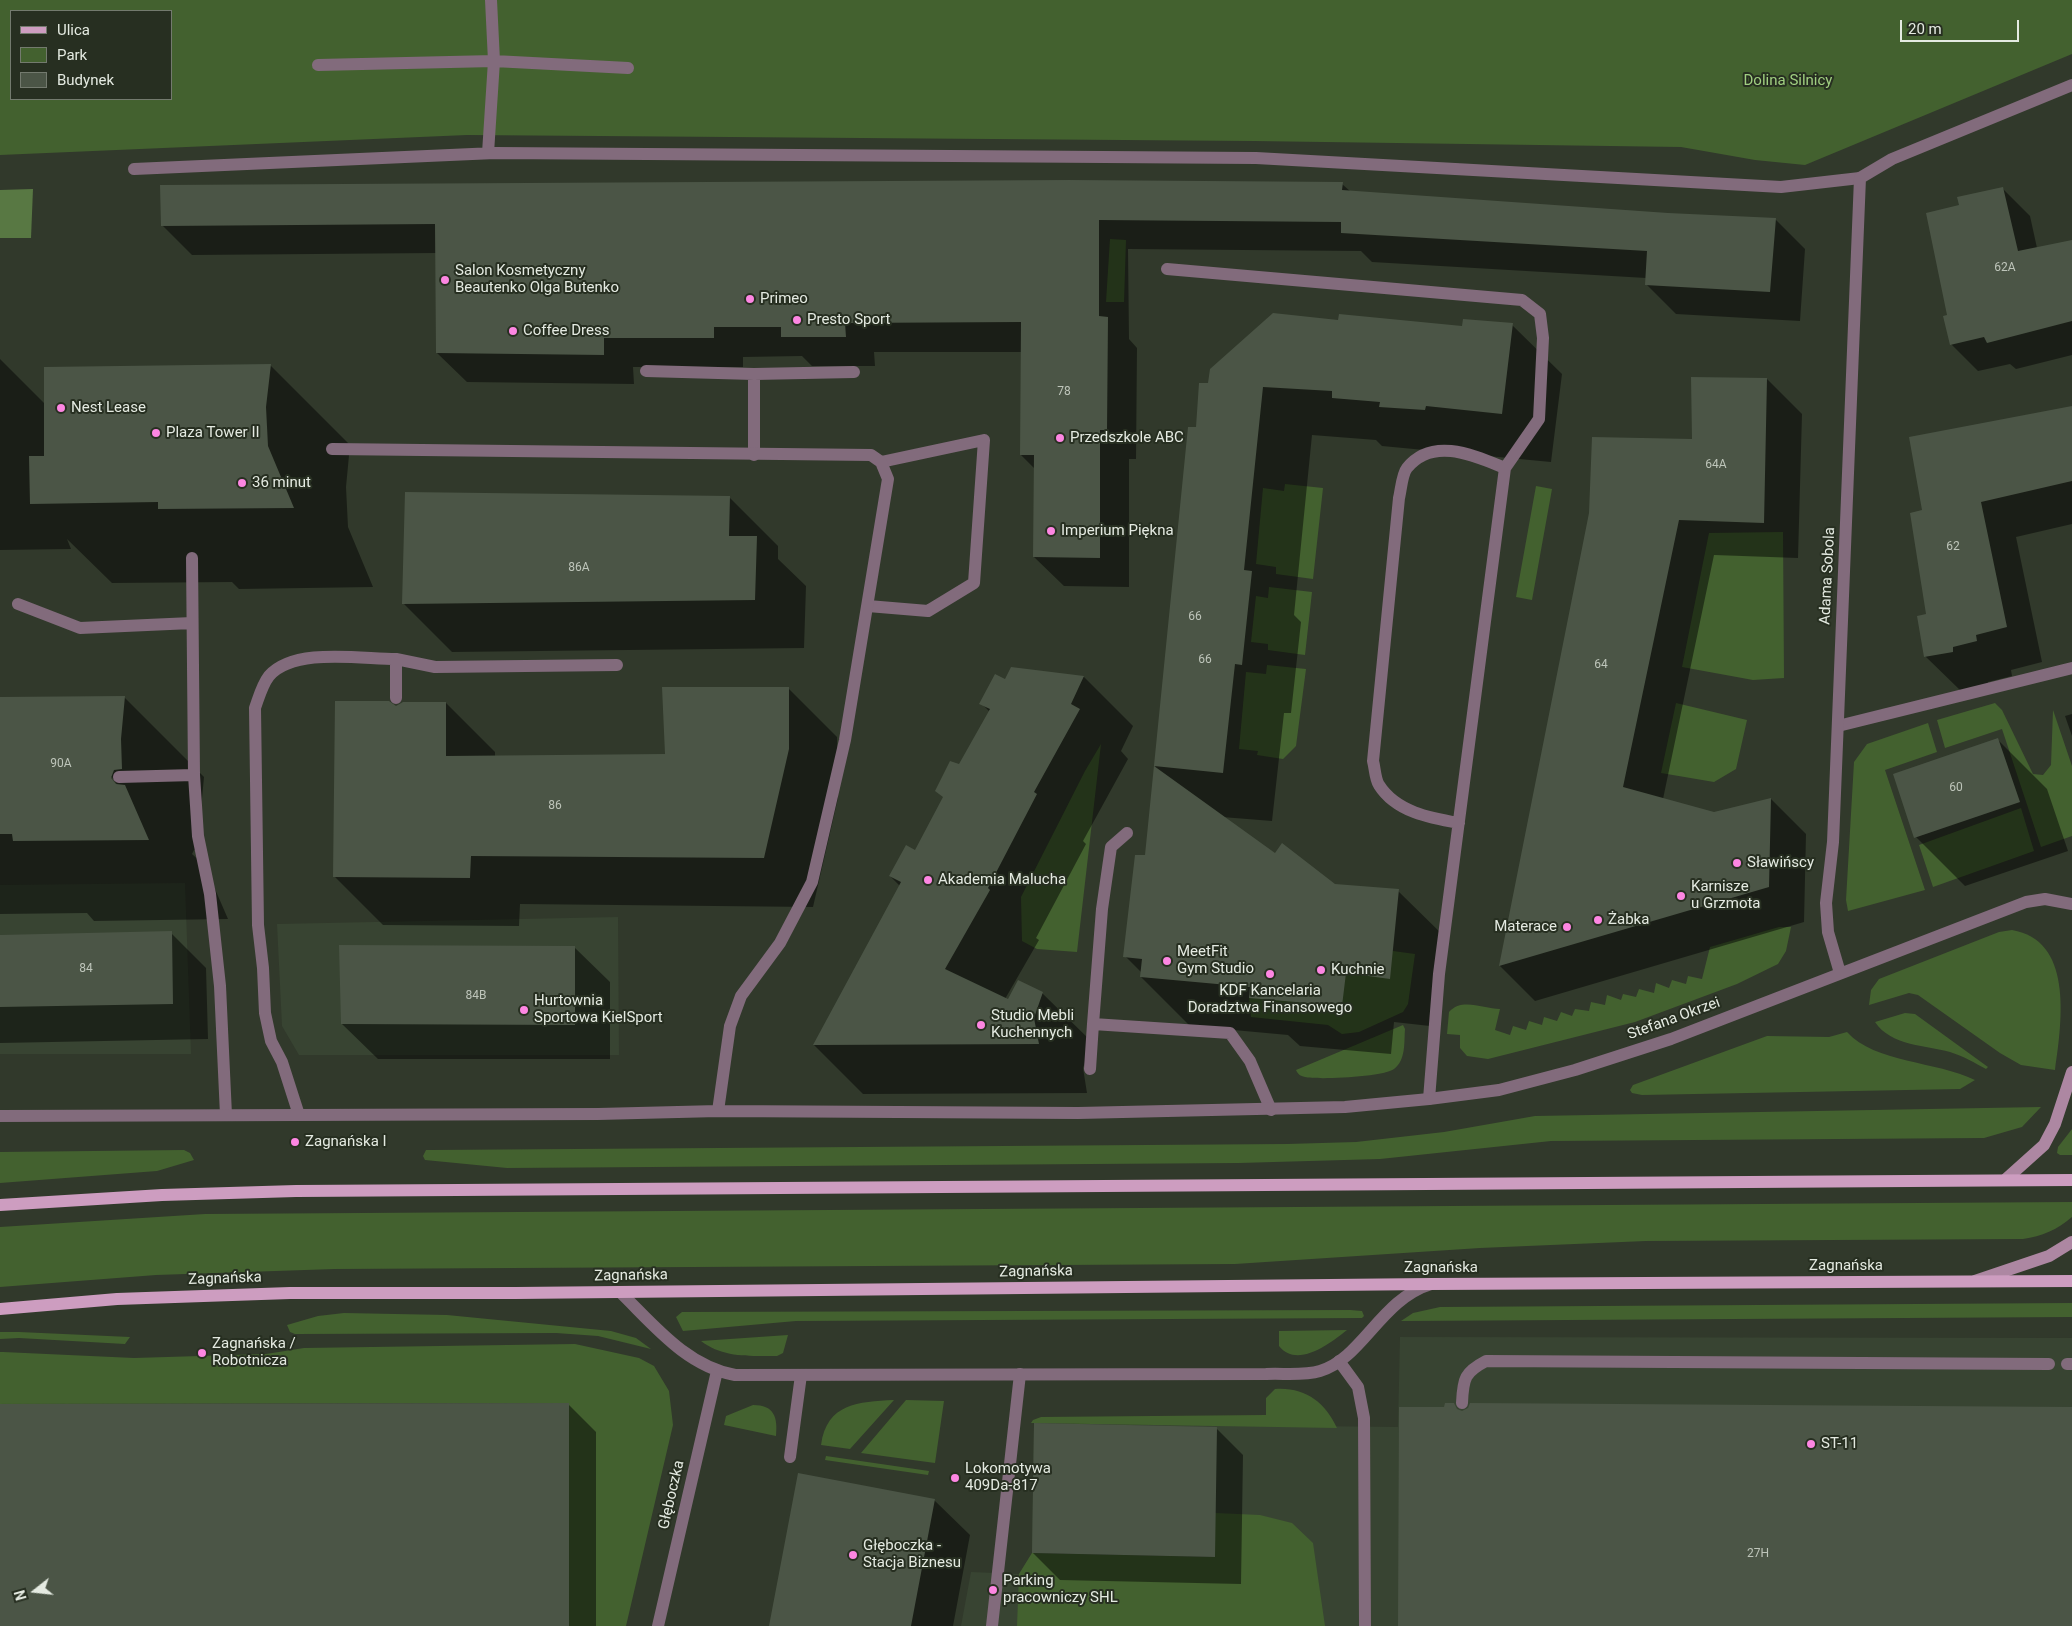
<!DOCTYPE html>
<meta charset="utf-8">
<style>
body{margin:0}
#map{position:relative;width:2072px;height:1626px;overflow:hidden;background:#31392b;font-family:Roboto,sans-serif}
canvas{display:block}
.legend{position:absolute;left:10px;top:10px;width:162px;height:90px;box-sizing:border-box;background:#272f21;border:1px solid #737a6e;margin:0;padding:6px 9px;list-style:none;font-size:15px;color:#e4eae1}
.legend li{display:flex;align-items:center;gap:10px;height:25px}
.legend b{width:25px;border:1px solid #737a6e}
.north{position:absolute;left:10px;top:1566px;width:50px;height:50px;-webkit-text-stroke:4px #272f21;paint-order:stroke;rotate:254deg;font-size:14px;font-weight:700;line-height:20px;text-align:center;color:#e4eae1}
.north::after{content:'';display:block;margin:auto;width:18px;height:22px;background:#e4eae1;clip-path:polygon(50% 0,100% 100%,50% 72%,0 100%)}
.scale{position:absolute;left:1900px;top:20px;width:119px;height:22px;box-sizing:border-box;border:2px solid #e4eae1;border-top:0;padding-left:6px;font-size:15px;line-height:18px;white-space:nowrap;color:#e4eae1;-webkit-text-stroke:4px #272f21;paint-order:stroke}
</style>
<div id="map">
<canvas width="2072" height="1626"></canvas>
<ul class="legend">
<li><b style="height:6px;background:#cd9dc0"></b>Ulica</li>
<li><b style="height:14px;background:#43612f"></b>Park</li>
<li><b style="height:14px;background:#4b5546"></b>Budynek</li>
</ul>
<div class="north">N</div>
<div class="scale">20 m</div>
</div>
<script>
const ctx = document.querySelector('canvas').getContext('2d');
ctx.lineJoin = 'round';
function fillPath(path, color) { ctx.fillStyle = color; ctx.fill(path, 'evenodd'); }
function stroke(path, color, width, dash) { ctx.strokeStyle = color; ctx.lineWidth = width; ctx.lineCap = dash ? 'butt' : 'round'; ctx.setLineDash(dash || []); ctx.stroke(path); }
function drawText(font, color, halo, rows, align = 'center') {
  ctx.font = font + ' Roboto,sans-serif'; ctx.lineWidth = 4; ctx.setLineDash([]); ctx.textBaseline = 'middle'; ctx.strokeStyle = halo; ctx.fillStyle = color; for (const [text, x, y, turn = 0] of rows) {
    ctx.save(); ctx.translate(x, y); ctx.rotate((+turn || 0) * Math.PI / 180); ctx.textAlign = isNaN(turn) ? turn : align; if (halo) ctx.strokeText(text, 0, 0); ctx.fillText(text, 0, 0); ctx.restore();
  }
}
fillPath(new Path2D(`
 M 185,883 L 191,1054 L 0,1054 L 0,885 Z
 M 618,917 L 619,1055 L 299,1055 L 282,1026 L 277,924 Z
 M 1400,1337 L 2072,1338 L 2072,1626 L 961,1626 L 971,1572 L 1019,1574 L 1032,1553 L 1034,1423 L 1398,1427 Z`), '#384432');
fillPath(new Path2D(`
 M 0,0 L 2072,0 L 2072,54 L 1805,165 L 1755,160 L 1681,147 L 1253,141 L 467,135 L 0,155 ZM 11,11 L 171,11 L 171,99 L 11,99 Z
 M 1110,239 L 1126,240 L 1124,302 L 1106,302 Z
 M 1285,484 L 1323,488 L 1313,579 L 1276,574 L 1276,567 L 1256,564 L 1263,488 L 1284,491 Z
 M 1536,486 L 1552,489 L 1532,600 L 1516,597 Z
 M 1783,532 L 1784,678 L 1753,680 L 1682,667 L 1709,533 Z
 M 1269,587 L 1312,592 L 1305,655 L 1268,650 L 1268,644 L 1251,642 L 1256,596 L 1268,598 Z
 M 1267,665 L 1306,669 L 1296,746 L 1283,759 L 1257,755 L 1258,751 L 1239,749 L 1246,672 L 1266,674 Z
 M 1676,703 L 1747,720 L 1736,769 L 1714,782 L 1661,773 Z
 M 1995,703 L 2002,710 L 2033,774 L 2043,775 L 2051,765 L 2053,710 L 2072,766 L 2072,836 L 2041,847 L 2002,729 L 1945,748 L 1937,720 Z
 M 1928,723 L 1937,752 L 1885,770 L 1925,890 L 1848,911 L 1846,900 L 1854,762 L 1867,744 Z
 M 1101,744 L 1077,952 L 1037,949 L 1022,941 L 1021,897 L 1085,771 Z
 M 2021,808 L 2034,851 L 1933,887 L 1919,845 Z
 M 1779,927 L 1791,927 L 1786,951 L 1778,964 L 1737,984 L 1635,1022 L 1488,1059 L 1467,1056 L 1460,1048 L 1460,1035 L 1447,1034 L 1449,1012 C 1462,997 1484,1009 1500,1009 L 1495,1030 L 1510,1035 L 1513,1026 L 1526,1030 L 1529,1021 L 1542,1025 L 1544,1017 L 1557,1021 L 1561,1012 L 1572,1016 L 1575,1009 L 1589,1011 L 1591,1002 L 1605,1005 L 1607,995 L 1621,1000 L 1623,994 L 1636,997 L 1639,989 L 1654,993 L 1656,983 L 1669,988 L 1672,980 L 1686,984 L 1688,976 L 1702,979 L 1710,947 Z
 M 2012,930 C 2072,940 2063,1017 2055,1070 L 2021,1065 L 2000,1053 L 1918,995 L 1909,993 L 1869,1005 L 1871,990 L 1879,979 L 1999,932 Z
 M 1393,951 L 1415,954 L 1408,1004 L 1403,1012 L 1359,1032 L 1342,1034 L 1328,1025 L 1251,1017 L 1249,998 L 1346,973 Z
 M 1905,1013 L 1915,1014 L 1988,1067 L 1986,1069 C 1975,1063 1963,1056 1950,1052 C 1925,1045 1891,1046 1875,1022 Z
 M 1403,1025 L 1405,1029 C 1404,1043 1406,1060 1394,1069 C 1384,1077 1317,1080 1305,1077 C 1300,1076 1298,1074 1296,1070 Z
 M 1847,1032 C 1875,1063 1936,1061 1975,1080 L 1960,1089 L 1642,1095 L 1632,1093 L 1630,1090 L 1633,1085 L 1767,1036 L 1829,1037 Z
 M 2041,1107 L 2022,1127 L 1984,1138 L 1551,1141 L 1380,1159 L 1239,1163 L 507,1168 L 425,1160 L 423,1156 L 426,1150 L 431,1150 L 1287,1144 L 1356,1142 L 1444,1132 L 1535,1116 Z
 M 2072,1129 L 2072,1155 L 2060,1155 L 2057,1153 L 2058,1147 Z
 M 184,1150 L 190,1153 L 194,1160 L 157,1171 L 0,1183 L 0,1152 Z
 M 2072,1202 L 2072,1217 C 2057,1230 2042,1236 2023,1239 L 1646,1241 L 1480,1248 L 1235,1264 L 335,1269 L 156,1275 L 0,1287 L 0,1227 L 205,1214 Z
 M 2072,1303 L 2072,1317 L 1401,1321 L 1413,1313 L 1440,1307 Z
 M 1350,1310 L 1362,1311 L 1364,1316 L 1362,1318 L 796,1321 L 683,1331 L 676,1317 L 682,1312 Z
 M 344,1313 L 447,1315 L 611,1331 L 636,1338 L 651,1349 L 598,1336 L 556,1333 L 295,1334 L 290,1332 L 287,1325 L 318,1316 Z
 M 1347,1330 C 1331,1343 1297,1369 1279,1346 L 1279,1331 Z
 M 0,1332 L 19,1332 L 130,1337 L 125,1344 L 19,1338 L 0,1339 Z
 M 788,1335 L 783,1353 L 777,1356 C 750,1356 723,1358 701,1341 Z
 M 575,1344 L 639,1358 L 654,1366 L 669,1391 L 673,1425 L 626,1626 L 569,1626 L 568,1403 L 0,1404 L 0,1352 L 3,1352 L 134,1358 L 266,1354 L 304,1348 Z
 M 1275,1389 C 1305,1387 1325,1402 1337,1428 L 1031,1423 L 1033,1420 L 1041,1417 L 1266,1415 L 1266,1398 Z
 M 894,1400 L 850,1449 L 821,1445 C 827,1403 858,1402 894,1400 Z
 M 906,1400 L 944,1401 L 935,1463 L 861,1453 Z
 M 753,1405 C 774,1405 778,1417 776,1436 L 724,1425 L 726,1416 Z
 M 826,1456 L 929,1471 L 928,1475 L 825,1460 Z
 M 1215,1513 L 1260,1515 L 1292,1523 L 1313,1543 L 1325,1626 L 1017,1626 L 1019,1574 L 1032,1553 L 1215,1557 Z`), '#43612f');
fillPath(new Path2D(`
 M 33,189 L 31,238 L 0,238 L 0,190 Z`), '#587843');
fillPath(new Path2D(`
 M 1342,184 L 1351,192 L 1668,214 L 1776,220 L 1805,249 L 1800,321 L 1676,314 L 1646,284 L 1646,278 L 1372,262 L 1361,251 L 1128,249 L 1129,339 L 1137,348 L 1136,459 L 1129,459 L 1129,587 L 1064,586 L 1034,557 L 1035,469 L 1021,455 L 1022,352 L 874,352 L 875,366 L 812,366 L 802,356 L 743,357 L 743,367 L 633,367 L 634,384 L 467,382 L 437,353 L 437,253 L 192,255 L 162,225 Z
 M 2003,189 L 2030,216 L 2037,248 L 2072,241 L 2072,355 L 2016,369 L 2010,364 L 1978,371 L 1951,344 L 1949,316 L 1960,206 Z
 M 1339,322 L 1463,327 L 1512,325 L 1562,374 L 1551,462 L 1382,446 L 1376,440 L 1312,435 L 1294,615 L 1301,622 L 1291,713 L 1284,713 L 1272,821 L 1222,817 L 1275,854 L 1335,885 L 1398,891 L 1448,940 L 1439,1027 L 1394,1022 L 1391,1054 L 1300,1046 L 1288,1035 L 1190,1026 L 1141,977 L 1142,973 L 1125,956 L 1146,857 L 1190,428 L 1198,429 L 1209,384 Z
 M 0,359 L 45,404 L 270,365 L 350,445 L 346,487 L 348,527 L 373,587 L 239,589 L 232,582 L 112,583 L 67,539 L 71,549 L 0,550 Z
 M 1767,379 L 1802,414 L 1798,558 L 1714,555 L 1663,799 L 1714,813 L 1771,799 L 1806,834 L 1804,922 L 1535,1001 L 1500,966 L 1590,513 L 1693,440 Z
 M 2072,406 L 2072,524 L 2016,537 L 2042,662 L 2011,670 L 2012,676 L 1988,682 L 1988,687 L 1961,691 L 1925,656 L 1927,615 L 1923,511 Z
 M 729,497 L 778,546 L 778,559 L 806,586 L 804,648 L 452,652 L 403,603 Z
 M 1012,668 L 1084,677 L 1133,726 L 1121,751 L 1128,759 L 1083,841 L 1086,844 L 1036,938 L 1039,940 L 1005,999 L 1008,1000 L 1042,993 L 1092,1042 L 1083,1068 L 1087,1093 L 863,1094 L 814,1045 L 900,886 L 890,876 L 916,852 L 990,712 L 981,703 L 1006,681 Z
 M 788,688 L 837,737 L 838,798 L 813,907 L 520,904 L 519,926 L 383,925 L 334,876 L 395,708 L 446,703 L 495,752 L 495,757 L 666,755 Z
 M 124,697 L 204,777 L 200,820 L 202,849 L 194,850 L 192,854 L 205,866 L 228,919 L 94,921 L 87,913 L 0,914 L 0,699 ZM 109,777 L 112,777 L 120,789 Z
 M 2072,714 L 2072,736 L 2065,716 Z
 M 1998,740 L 2047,789 L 2068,851 L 1965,886 L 1916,837 Z
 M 171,933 L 206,968 L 208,1039 L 0,1043 L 0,936 Z
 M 574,947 L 610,982 L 610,1059 L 378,1059 L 342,1024 Z
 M 568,1404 L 596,1432 L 596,1626 L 0,1626 L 0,1406 Z
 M 1216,1428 L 1243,1455 L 1241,1584 L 1060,1580 L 1033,1553 Z
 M 934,1500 L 970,1535 L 953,1626 L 771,1626 Z`), '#0007');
fillPath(new Path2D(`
 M 1069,180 L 1343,182 L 1342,190 L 1668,213 L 1776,218 L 1770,292 L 1645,285 L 1647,251 L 1341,233 L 1341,222 L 1099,220 L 1099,316 L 1108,317 L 1107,430 L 1100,430 L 1100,558 L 1033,557 L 1034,455 L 1020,455 L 1021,322 L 845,323 L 846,337 L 781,337 L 781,327 L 714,327 L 714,338 L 604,338 L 604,355 L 436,353 L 435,224 L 161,226 L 160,185 Z
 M 2003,187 L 2018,251 L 2072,240 L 2072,321 L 1987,343 L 1984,337 L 1950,345 L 1943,316 L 1947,315 L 1926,213 L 1959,205 L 1957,197 Z
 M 1273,313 L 1338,320 L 1339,314 L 1462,326 L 1463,319 L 1513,323 L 1502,414 L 1426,406 L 1425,410 L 1379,407 L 1380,402 L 1332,398 L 1332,391 L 1263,387 L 1244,570 L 1252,571 L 1242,665 L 1235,664 L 1223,773 L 1154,766 L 1275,853 L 1282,843 L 1335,884 L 1399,889 L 1390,979 L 1346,973 L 1342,1006 L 1249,998 L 1250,987 L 1140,977 L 1142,959 L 1123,957 L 1135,855 L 1145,855 L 1188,427 L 1196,427 L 1199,383 L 1208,383 L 1210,369 Z
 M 271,364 L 266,407 L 268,446 L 294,508 L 158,509 L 158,502 L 30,504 L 29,456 L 44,456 L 44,367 Z
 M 1691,377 L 1767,378 L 1764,523 L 1679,520 L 1623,787 L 1714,812 L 1771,798 L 1769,887 L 1499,966 L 1589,513 L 1592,437 L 1692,439 Z
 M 2072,406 L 2072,481 L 1981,502 L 2007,627 L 1976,635 L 1977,641 L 1953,647 L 1953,652 L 1924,657 L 1917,616 L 1926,614 L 1910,513 L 1922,510 L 1909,437 Z
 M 405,492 L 730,496 L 729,536 L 757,536 L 755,600 L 402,604 Z
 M 1011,667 L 1084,676 L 1071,704 L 1080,709 L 1034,792 L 1037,794 L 988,888 L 990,890 L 945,969 L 1008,999 L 1018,980 L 1043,992 L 1034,1018 L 1039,1044 L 813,1045 L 901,882 L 889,876 L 906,845 L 915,850 L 943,797 L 935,791 L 950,761 L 959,764 L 990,709 L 979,704 L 995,674 L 1005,679 Z
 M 662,687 L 789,687 L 789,749 L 764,858 L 471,856 L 470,878 L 333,877 L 335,701 L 389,701 L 396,706 L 403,702 L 446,702 L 446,756 L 665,754 Z
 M 125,696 L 121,739 L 122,769 L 114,770 L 111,778 L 116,784 L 125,785 L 149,840 L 13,841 L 12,834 L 0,834 L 0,697 Z
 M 1998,738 L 2020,802 L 1914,838 L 1893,774 Z
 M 172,931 L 173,1004 L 0,1007 L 0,935 Z
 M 339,945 L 575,946 L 575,1025 L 341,1024 Z
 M 569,1403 L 569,1626 L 0,1626 L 0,1404 Z
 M 1445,1403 L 1454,1403 L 1457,1409 L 1462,1411 L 1468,1408 L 1470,1403 L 2072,1407 L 2072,1626 L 1398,1626 L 1399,1407 L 1444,1407 Z
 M 1034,1423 L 1217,1427 L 1215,1557 L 1032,1553 Z
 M 798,1473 L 935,1499 L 911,1626 L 769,1626 Z`), '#4b5546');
stroke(new Path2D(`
 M 491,0 L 494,61 L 628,68
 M 318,65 L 494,61 L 488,153
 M 134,169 L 495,153 L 1256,158 L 1781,187 L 1860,178
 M 1167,269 L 1522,300 L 1540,314 L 1543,338 L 1539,419 L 1505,468 L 1439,974 L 1429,1099
 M 646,371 L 754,374 L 754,455
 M 754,374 L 854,372
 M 192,558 L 194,775 L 198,836 L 210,894 L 220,986 L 226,1115
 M 18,604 L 80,628 L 192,623
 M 868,606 L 928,611 L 974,583 L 984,440 L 881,462
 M 396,659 L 435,667 L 617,665
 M 1838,726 L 2072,668
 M 119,777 L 194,775
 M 1459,823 C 1430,818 1396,812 1379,785 C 1375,779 1375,768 1373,761 L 1399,498 C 1401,490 1402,474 1407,468 C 1433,436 1475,456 1505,468
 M 1093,1024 L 1102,909 L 1111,847 L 1127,833
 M 1090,1069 L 1093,1024 L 1230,1033 L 1250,1061 L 1271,1110
 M 299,1115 L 282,1062 L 271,1041 L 265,1013 L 263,968 L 258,925 L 255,708 C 259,697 262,685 269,676 C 294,647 361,659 396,659 L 396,698
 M 1339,1361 L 1358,1387 L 1364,1418 L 1365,1626
 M 2067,1364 L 2072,1364
 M 1462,1403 C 1463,1378 1465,1372 1486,1361 L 2049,1364
 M 790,1457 L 801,1375
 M 992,1626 L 1020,1374`), '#826b7c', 12);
stroke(new Path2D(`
 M 332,449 L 871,455 L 881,462 L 888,479 L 845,740 L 812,882 L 780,943 L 741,996 L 730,1026 L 718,1111
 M 1840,973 L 1828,932 L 1826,903 L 1833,842 L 1860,178 L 1892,159 L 2072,85
 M 0,1116 L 598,1114 L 718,1111 L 1078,1113 L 1345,1107 L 1429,1099 L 1499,1090 L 1575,1070 L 1671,1039 L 2026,902 L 2045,899 L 2072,904
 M 620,1292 C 654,1325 686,1366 735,1375 L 1266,1374 C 1283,1373 1303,1376 1320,1371 C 1362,1359 1381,1299 1431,1284
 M 658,1626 L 717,1371`), '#826b7c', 12);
stroke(new Path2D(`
 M 2005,1180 L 2044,1145 L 2055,1124 L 2072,1072
 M 1975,1281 L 2049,1256 L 2072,1242`), '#ad87a2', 12);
stroke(new Path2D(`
 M 0,1205 L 162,1195 L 296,1191 L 2072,1180
 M 0,1309 L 117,1299 L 290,1293 L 516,1293 L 1431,1284 L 2072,1281`), '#cd9dc0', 12);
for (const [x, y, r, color] of [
 [445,280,5,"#fd86e2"],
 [750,299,5,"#fd86e2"],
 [797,320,5,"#fd86e2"],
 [513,331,5,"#fd86e2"],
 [61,408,5,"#fd86e2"],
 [156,433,5,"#fd86e2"],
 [1060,438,5,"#fd86e2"],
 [242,483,5,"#fd86e2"],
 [1051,531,5,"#fd86e2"],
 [1737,863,5,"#fd86e2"],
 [928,880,5,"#fd86e2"],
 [1681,896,5,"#fd86e2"],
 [1598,920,5,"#fd86e2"],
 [1567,927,5,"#fd86e2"],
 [1167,961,5,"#fd86e2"],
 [1321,970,5,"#fd86e2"],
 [1270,974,5,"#fd86e2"],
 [524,1010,5,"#fd86e2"],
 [981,1025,5,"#fd86e2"],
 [295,1142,5,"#fd86e2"],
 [202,1353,5,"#fd86e2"],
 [1811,1444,5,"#fd86e2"],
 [955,1478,5,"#fd86e2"],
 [853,1555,5,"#fd86e2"],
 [993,1590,5,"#fd86e2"]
]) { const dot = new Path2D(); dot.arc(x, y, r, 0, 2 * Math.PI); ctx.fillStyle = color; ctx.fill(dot); stroke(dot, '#272f21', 2); }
drawText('12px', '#bec5ba', null, [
 ["62A",2005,268],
 ["78",1064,392],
 ["64A",1716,465],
 ["62",1953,547],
 ["86A",579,568],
 ["66",1195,617],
 ["66",1205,660],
 ["64",1601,665],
 ["90A",61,764],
 ["60",1956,788],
 ["86",555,806],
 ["84",86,969],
 ["84B",476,996],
 ["27H",1758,1554]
]);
drawText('15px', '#a0cf81', '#272f21', [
 ["Dolina Silnicy",1788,81]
]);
drawText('15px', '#e4eae1', '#272f21', [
 ["Salon Kosmetyczny",455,271],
 ["Beautenko Olga Butenko",455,288],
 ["Primeo",760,299],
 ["Presto Sport",807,320],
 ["Coffee Dress",523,331],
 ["Nest Lease",71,408],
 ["Plaza Tower II",166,433],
 ["Przedszkole ABC",1070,438],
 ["36 minut",252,483],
 ["Imperium Piękna",1061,531],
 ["Sławińscy",1747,863],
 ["Akademia Malucha",938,880],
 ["Karnisze",1691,887],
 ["u Grzmota",1691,904],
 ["Żabka",1608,920],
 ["Materace",1557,927,"right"],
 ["MeetFit",1177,952],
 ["Gym Studio",1177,969],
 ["Kuchnie",1331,970],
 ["KDF Kancelaria",1270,991,"center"],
 ["Doradztwa Finansowego",1270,1008,"center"],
 ["Hurtownia",534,1001],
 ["Sportowa KielSport",534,1018],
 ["Studio Mebli",991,1016],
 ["Kuchennych",991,1033],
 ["Zagnańska I",305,1142],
 ["Zagnańska /",212,1344],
 ["Robotnicza",212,1361],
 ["ST-11",1821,1444],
 ["Lokomotywa",965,1469],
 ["409Da-817",965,1486],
 ["Głęboczka -",863,1546],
 ["Stacja Biznesu",863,1563],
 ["Parking",1003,1581],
 ["pracowniczy SHL",1003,1598]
], 'left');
drawText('15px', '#e4eae1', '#272f21', [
 ["Adama Sobola",1828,576,-87],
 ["Stefana Okrzei",1674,1019,-20],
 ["Zagnańska",1846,1266],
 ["Zagnańska",1441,1268],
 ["Zagnańska",1036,1272,-1],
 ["Zagnańska",631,1276,-1],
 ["Zagnańska",225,1279,-2],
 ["Głęboczka",672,1495,-77]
]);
</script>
